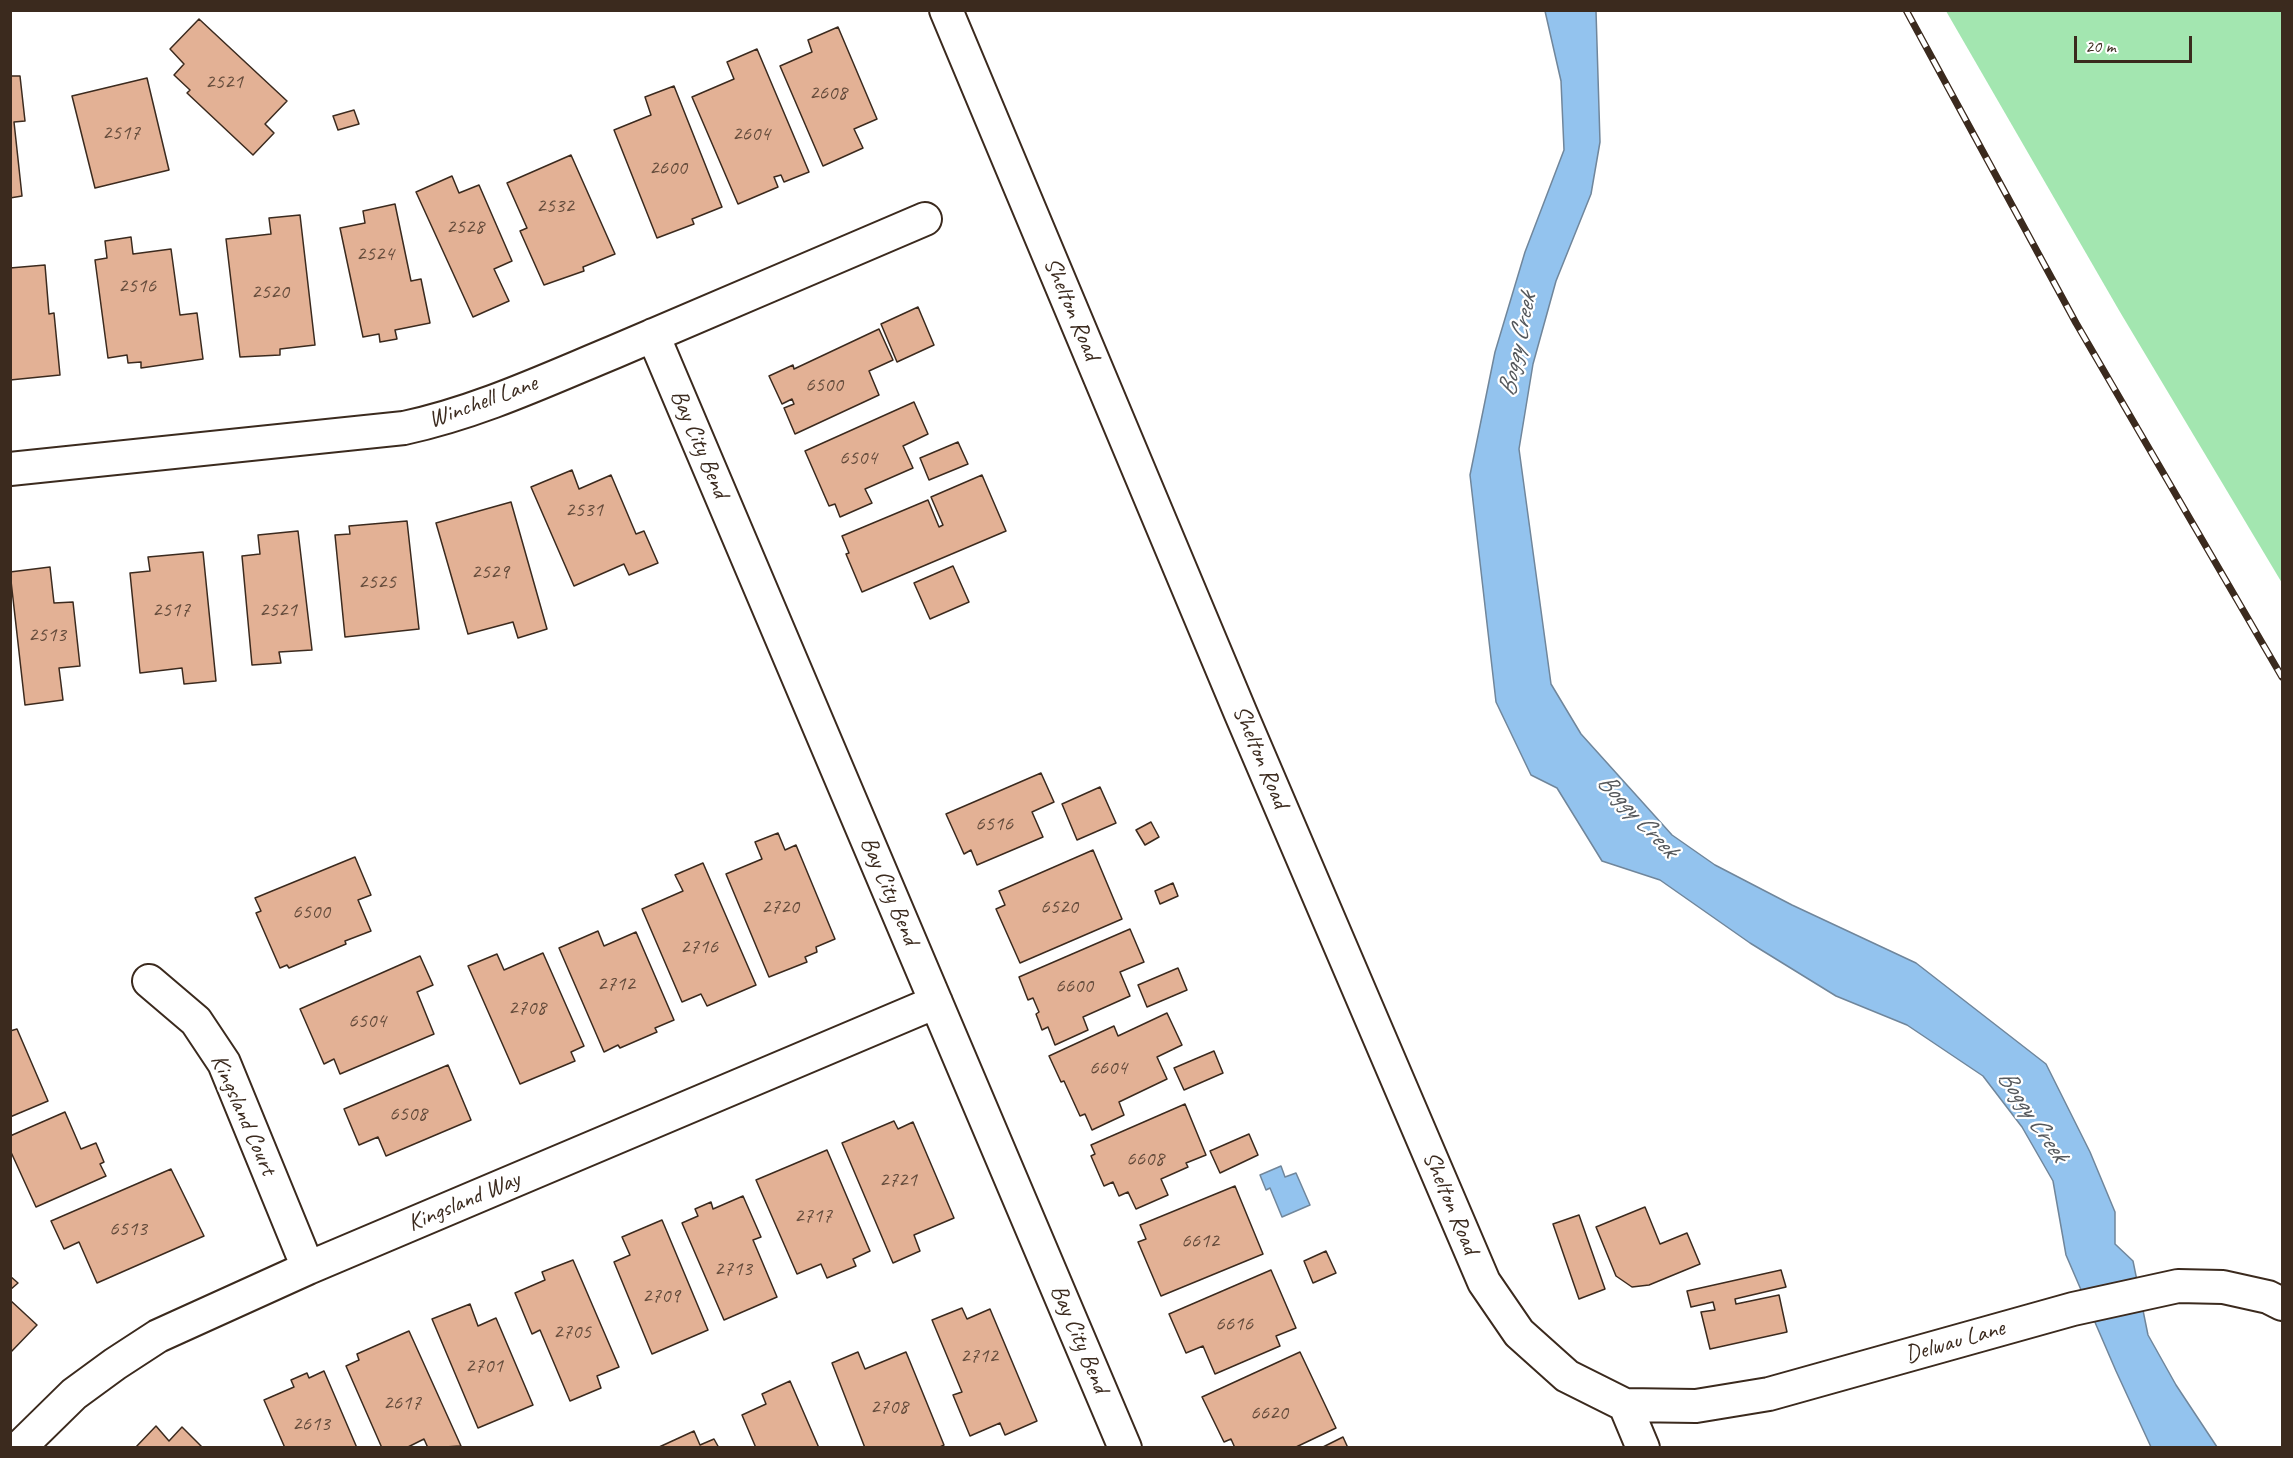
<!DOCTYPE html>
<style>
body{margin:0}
#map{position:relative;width:2293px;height:1458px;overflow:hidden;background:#fff;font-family:Caveat,sans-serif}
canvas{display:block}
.frame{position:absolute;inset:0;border:12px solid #3b2a1e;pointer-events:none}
.scale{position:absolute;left:2074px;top:36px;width:118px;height:27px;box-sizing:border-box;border:3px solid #3b2a1e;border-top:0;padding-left:8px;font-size:18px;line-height:21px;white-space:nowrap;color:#3b2a1e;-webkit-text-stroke:4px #fff;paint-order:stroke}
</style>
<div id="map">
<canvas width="2293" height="1458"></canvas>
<div class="frame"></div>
<div class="scale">20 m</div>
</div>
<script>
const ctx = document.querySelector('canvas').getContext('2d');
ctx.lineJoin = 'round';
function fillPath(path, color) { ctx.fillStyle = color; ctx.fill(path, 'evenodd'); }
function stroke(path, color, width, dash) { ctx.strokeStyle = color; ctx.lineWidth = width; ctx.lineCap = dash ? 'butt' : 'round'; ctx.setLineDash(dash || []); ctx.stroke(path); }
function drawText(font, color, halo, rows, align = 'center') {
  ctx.font = font + ' Caveat,sans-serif'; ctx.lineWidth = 4.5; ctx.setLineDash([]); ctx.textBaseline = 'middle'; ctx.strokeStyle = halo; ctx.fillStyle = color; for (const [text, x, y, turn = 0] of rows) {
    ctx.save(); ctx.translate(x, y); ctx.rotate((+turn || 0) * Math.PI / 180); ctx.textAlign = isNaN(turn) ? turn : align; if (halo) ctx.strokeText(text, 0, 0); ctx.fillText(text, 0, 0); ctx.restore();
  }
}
fillPath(new Path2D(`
 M 1946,11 L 2282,11 L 2282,583 L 2120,312 Z`), '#a3e6b0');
const water = new Path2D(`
 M 1545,11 L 1596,11 L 1600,142 L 1591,194 L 1556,281 L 1533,364 L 1519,449 L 1551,684 L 1581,734 L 1672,835 L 1715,865 L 1792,905 L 1916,963 L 2046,1064 L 2090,1152 L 2115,1212 L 2115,1244 L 2133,1261 L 2148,1335 L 2176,1385 L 2217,1447 L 2151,1447 L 2116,1371 L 2066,1255 L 2053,1181 L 2022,1127 L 1983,1076 L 1907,1025 L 1836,996 L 1750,943 L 1660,880 L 1602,861 L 1557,788 L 1531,775 L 1496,702 L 1470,475 L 1495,352 L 1525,252 L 1564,150 L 1561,81 Z
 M 1281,1166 L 1285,1177 L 1296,1173 L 1310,1205 L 1282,1217 L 1270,1188 L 1266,1190 L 1260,1175 Z`);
fillPath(water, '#93c3ee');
stroke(water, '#70869b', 1.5);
const building = new Path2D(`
 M 199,19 L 287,101 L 265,124 L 274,133 L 253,155 L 187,93 L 190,90 L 174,75 L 184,64 L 170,49 Z
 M 838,27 L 877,119 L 854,129 L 863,148 L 823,166 L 780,66 L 812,52 L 808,40 Z
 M 757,49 L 809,172 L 784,182 L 781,175 L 774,177 L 778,187 L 738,204 L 692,97 L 734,79 L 727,62 Z
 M 10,76 L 20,76 L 25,121 L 14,122 L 22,196 L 10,198 Z
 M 147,78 L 169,170 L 95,188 L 72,96 Z
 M 674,86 L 722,207 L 692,219 L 694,224 L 657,238 L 614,130 L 651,115 L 645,97 Z
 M 354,110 L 359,124 L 338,130 L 333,116 Z
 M 571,155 L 615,254 L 583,267 L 584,271 L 544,285 L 520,231 L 527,228 L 507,183 Z
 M 452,176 L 459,193 L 479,185 L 512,261 L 494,269 L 509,301 L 473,317 L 416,192 Z
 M 395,204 L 411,281 L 421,279 L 430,323 L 395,330 L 397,339 L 380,342 L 379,334 L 363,337 L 340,228 L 365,223 L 363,211 Z
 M 300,215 L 315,345 L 280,349 L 280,355 L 240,357 L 226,239 L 271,234 L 269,218 Z
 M 131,237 L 133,254 L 171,249 L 180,315 L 197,313 L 203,359 L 141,368 L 141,362 L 128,363 L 127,355 L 108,358 L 95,260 L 107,258 L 105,241 Z
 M 45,265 L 49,314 L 54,313 L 60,375 L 10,380 L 10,268 Z
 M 918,307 L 934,345 L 897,362 L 881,324 Z
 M 879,329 L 893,360 L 869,371 L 879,395 L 795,434 L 784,408 L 794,404 L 792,399 L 782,404 L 769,376 L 793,365 L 794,369 Z
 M 914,402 L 928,434 L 903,446 L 913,468 L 865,489 L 872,503 L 840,517 L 835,504 L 829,506 L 805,451 Z
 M 958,442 L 968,464 L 929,480 L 920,458 Z
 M 572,470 L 579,489 L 611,475 L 636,534 L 644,531 L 658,563 L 629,575 L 624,564 L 574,586 L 531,487 Z
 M 982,475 L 1006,531 L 862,592 L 846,554 L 849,553 L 842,536 L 928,500 L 939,527 L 943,525 L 931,497 Z
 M 511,502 L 547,629 L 518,638 L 513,622 L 468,634 L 436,523 Z
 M 407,521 L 419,629 L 345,637 L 335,535 L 350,534 L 349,526 Z
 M 298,531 L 312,650 L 279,652 L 281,663 L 252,665 L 242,556 L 260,554 L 258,535 Z
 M 203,552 L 216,681 L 184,684 L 182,668 L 140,673 L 130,573 L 150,571 L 148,557 Z
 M 953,566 L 969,602 L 930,619 L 914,583 Z
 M 50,567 L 54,603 L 73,602 L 80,666 L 59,668 L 63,700 L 25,705 L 10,572 Z
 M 1041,773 L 1054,802 L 1032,812 L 1043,837 L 977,865 L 971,850 L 964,854 L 946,814 Z
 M 1100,787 L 1116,823 L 1077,840 L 1062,804 Z
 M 1151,822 L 1159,837 L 1145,845 L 1136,830 Z
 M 778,833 L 785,850 L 796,845 L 835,939 L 816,947 L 817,952 L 805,957 L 807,962 L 769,977 L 726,874 L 762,859 L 755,842 Z
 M 1093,850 L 1122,919 L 1020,963 L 996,909 L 1005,905 L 999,891 Z
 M 355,857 L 371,895 L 358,900 L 371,931 L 345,941 L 346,944 L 289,968 L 287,965 L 280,968 L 256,913 L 261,911 L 255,898 Z
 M 703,863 L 756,985 L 707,1006 L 701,994 L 682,1002 L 642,909 L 683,891 L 675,875 Z
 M 1173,883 L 1178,896 L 1160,904 L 1155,891 Z
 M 1130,929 L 1144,962 L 1120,972 L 1130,996 L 1083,1017 L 1088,1030 L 1055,1045 L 1048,1027 L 1042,1030 L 1036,1014 L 1039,1012 L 1033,998 L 1028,1000 L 1019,977 Z
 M 598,931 L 604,946 L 636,932 L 674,1020 L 655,1028 L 657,1032 L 620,1048 L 618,1045 L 604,1052 L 559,948 Z
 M 543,953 L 584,1046 L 571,1052 L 575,1061 L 520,1084 L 468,966 L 497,954 L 504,970 Z
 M 420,956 L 433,985 L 417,992 L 434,1034 L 340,1074 L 334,1059 L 324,1064 L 300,1009 Z
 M 1178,968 L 1187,990 L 1147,1007 L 1138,985 Z
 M 1167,1013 L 1182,1045 L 1157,1057 L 1167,1079 L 1119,1102 L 1124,1115 L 1092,1130 L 1085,1114 L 1080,1116 L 1064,1081 L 1061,1082 L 1049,1056 L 1114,1026 L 1118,1036 Z
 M 17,1029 L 48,1101 L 10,1117 L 10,1031 Z
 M 1214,1051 L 1223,1073 L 1184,1090 L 1174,1068 Z
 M 448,1065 L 471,1120 L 386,1156 L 378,1137 L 359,1145 L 344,1109 Z
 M 1185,1104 L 1206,1155 L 1186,1163 L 1188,1167 L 1161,1179 L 1168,1195 L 1136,1209 L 1128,1192 L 1119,1196 L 1113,1182 L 1104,1186 L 1091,1156 L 1095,1154 L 1091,1145 Z
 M 65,1112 L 81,1149 L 96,1143 L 104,1162 L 100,1164 L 106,1176 L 36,1207 L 10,1150 L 10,1136 Z
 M 894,1121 L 898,1129 L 913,1122 L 954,1218 L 914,1235 L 920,1251 L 893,1263 L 842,1143 Z
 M 1249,1134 L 1258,1155 L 1220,1173 L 1210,1151 Z
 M 827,1150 L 870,1251 L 853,1259 L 856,1266 L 827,1278 L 821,1264 L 797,1274 L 756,1180 Z
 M 171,1169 L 204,1236 L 97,1283 L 79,1242 L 64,1249 L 51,1221 Z
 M 1235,1186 L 1263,1254 L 1161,1296 L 1138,1242 L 1146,1239 L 1140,1225 Z
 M 743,1196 L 761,1237 L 753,1240 L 777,1297 L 724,1320 L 682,1223 L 698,1216 L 695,1209 L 711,1202 L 713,1209 Z
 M 1645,1207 L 1660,1244 L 1687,1233 L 1700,1264 L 1649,1285 L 1632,1287 L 1616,1276 L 1596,1227 Z
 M 1579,1215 L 1605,1289 L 1579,1299 L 1553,1224 Z
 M 662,1220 L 708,1330 L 652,1354 L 614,1262 L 630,1255 L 622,1237 Z
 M 1326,1251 L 1336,1273 L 1313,1283 L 1304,1261 Z
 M 573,1260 L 619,1367 L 597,1376 L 601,1388 L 570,1401 L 540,1330 L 532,1334 L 515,1293 L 545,1280 L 542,1272 Z
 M 1271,1270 L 1296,1328 L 1276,1336 L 1280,1346 L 1215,1374 L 1203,1346 L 1186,1353 L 1169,1314 Z
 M 1781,1270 L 1786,1287 L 1735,1299 L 1736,1304 L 1779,1295 L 1787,1332 L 1710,1349 L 1701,1312 L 1715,1310 L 1713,1302 L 1691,1307 L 1687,1291 Z
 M 10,1276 L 18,1283 L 10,1290 Z
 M 10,1300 L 37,1325 L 10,1353 Z
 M 470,1304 L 478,1326 L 496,1318 L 533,1405 L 478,1428 L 432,1319 Z
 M 962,1308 L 967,1319 L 990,1309 L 1037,1421 L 1005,1435 L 1000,1423 L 970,1436 L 953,1395 L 962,1392 L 932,1320 Z
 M 409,1331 L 461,1446 L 428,1448 L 424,1439 L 406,1448 L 382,1448 L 346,1366 L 359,1360 L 357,1354 Z
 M 858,1352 L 865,1369 L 906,1352 L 944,1445 L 938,1448 L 865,1448 L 832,1363 Z
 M 1300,1352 L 1336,1428 L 1294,1448 L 1235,1448 L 1231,1439 L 1224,1442 L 1202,1397 Z
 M 324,1371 L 357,1448 L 285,1448 L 264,1400 L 294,1387 L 291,1380 L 307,1373 L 309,1378 Z
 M 790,1381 L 819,1448 L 756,1448 L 742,1415 L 766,1404 L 762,1394 Z
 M 156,1426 L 169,1441 L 182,1427 L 203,1448 L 135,1448 Z
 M 694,1431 L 700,1445 L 714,1439 L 719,1448 L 657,1448 Z
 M 1343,1437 L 1348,1448 L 1321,1448 Z`);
fillPath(building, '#e3b195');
stroke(building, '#3b2a1e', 1.5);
const minor = new Path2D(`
 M 946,10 L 1241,714 L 1484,1282 L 1519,1333 L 1567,1376 L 1625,1405 L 1643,1448
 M 653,335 L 1125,1448
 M 10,469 L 404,428 C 478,412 544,381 614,352 C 718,308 821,263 925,219
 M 149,981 L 196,1021 L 224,1063 L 308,1268
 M 1625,1405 L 1696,1406 L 1769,1394 L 2073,1309 L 2178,1286 L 2223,1287 L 2268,1297 L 2282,1304
 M 19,1448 L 74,1394 L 115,1364 L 158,1336 L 308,1268 L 936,1002`);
stroke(minor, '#3b2a1e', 36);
stroke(minor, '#fff', 32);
const rail = new Path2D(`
 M 1906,10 L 2076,323 L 2282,677`);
stroke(rail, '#3b2a1e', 7);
stroke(rail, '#fff', 4.5, [14]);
drawText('21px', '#654c3c', null, [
 ["2521",224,82],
 ["2608",828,93],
 ["2517",121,133],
 ["2604",751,134],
 ["2600",668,168],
 ["2532",555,206],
 ["2528",465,227],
 ["2524",375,254],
 ["2516",137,286],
 ["2520",270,292],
 ["6500",824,385],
 ["6504",858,458],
 ["2531",584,510],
 ["2529",490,572],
 ["2525",377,582],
 ["2517",171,610],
 ["2521",278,610],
 ["2513",47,635],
 ["6516",994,824],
 ["2720",780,907],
 ["6520",1059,907],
 ["6500",311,912],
 ["2716",699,947],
 ["2712",616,984],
 ["6600",1074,986],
 ["2708",527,1008],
 ["6504",367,1021],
 ["6604",1108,1068],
 ["6508",408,1114],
 ["6608",1145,1159],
 ["2721",898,1180],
 ["2717",813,1216],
 ["6513",128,1229],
 ["6612",1200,1241],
 ["2713",733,1269],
 ["2709",661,1296],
 ["6616",1234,1324],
 ["2705",572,1332],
 ["2712",979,1356],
 ["2701",484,1366],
 ["2617",402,1403],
 ["2708",889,1407],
 ["6620",1269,1413],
 ["2613",311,1424]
]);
drawText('24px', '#3b2a1e', '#fff', [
 ["Shelton Road",1071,309,67],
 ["Winchell Lane",483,402,-20],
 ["Bay City Bend",699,444,67],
 ["Shelton Road",1260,757,67],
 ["Bay City Bend",889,891,67],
 ["Kingsland Court",243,1115,66],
 ["Kingsland Way",464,1202,-23],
 ["Shelton Road",1450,1203,67],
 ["Bay City Bend",1079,1339,67],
 ["Delwau Lane",1955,1342,-16]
]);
drawText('italic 26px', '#55585c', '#fff', [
 ["Boggy Creek",1518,345,-78],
 ["Boggy Creek",1637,816,47],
 ["Boggy Creek",2032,1116,56]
]);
</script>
